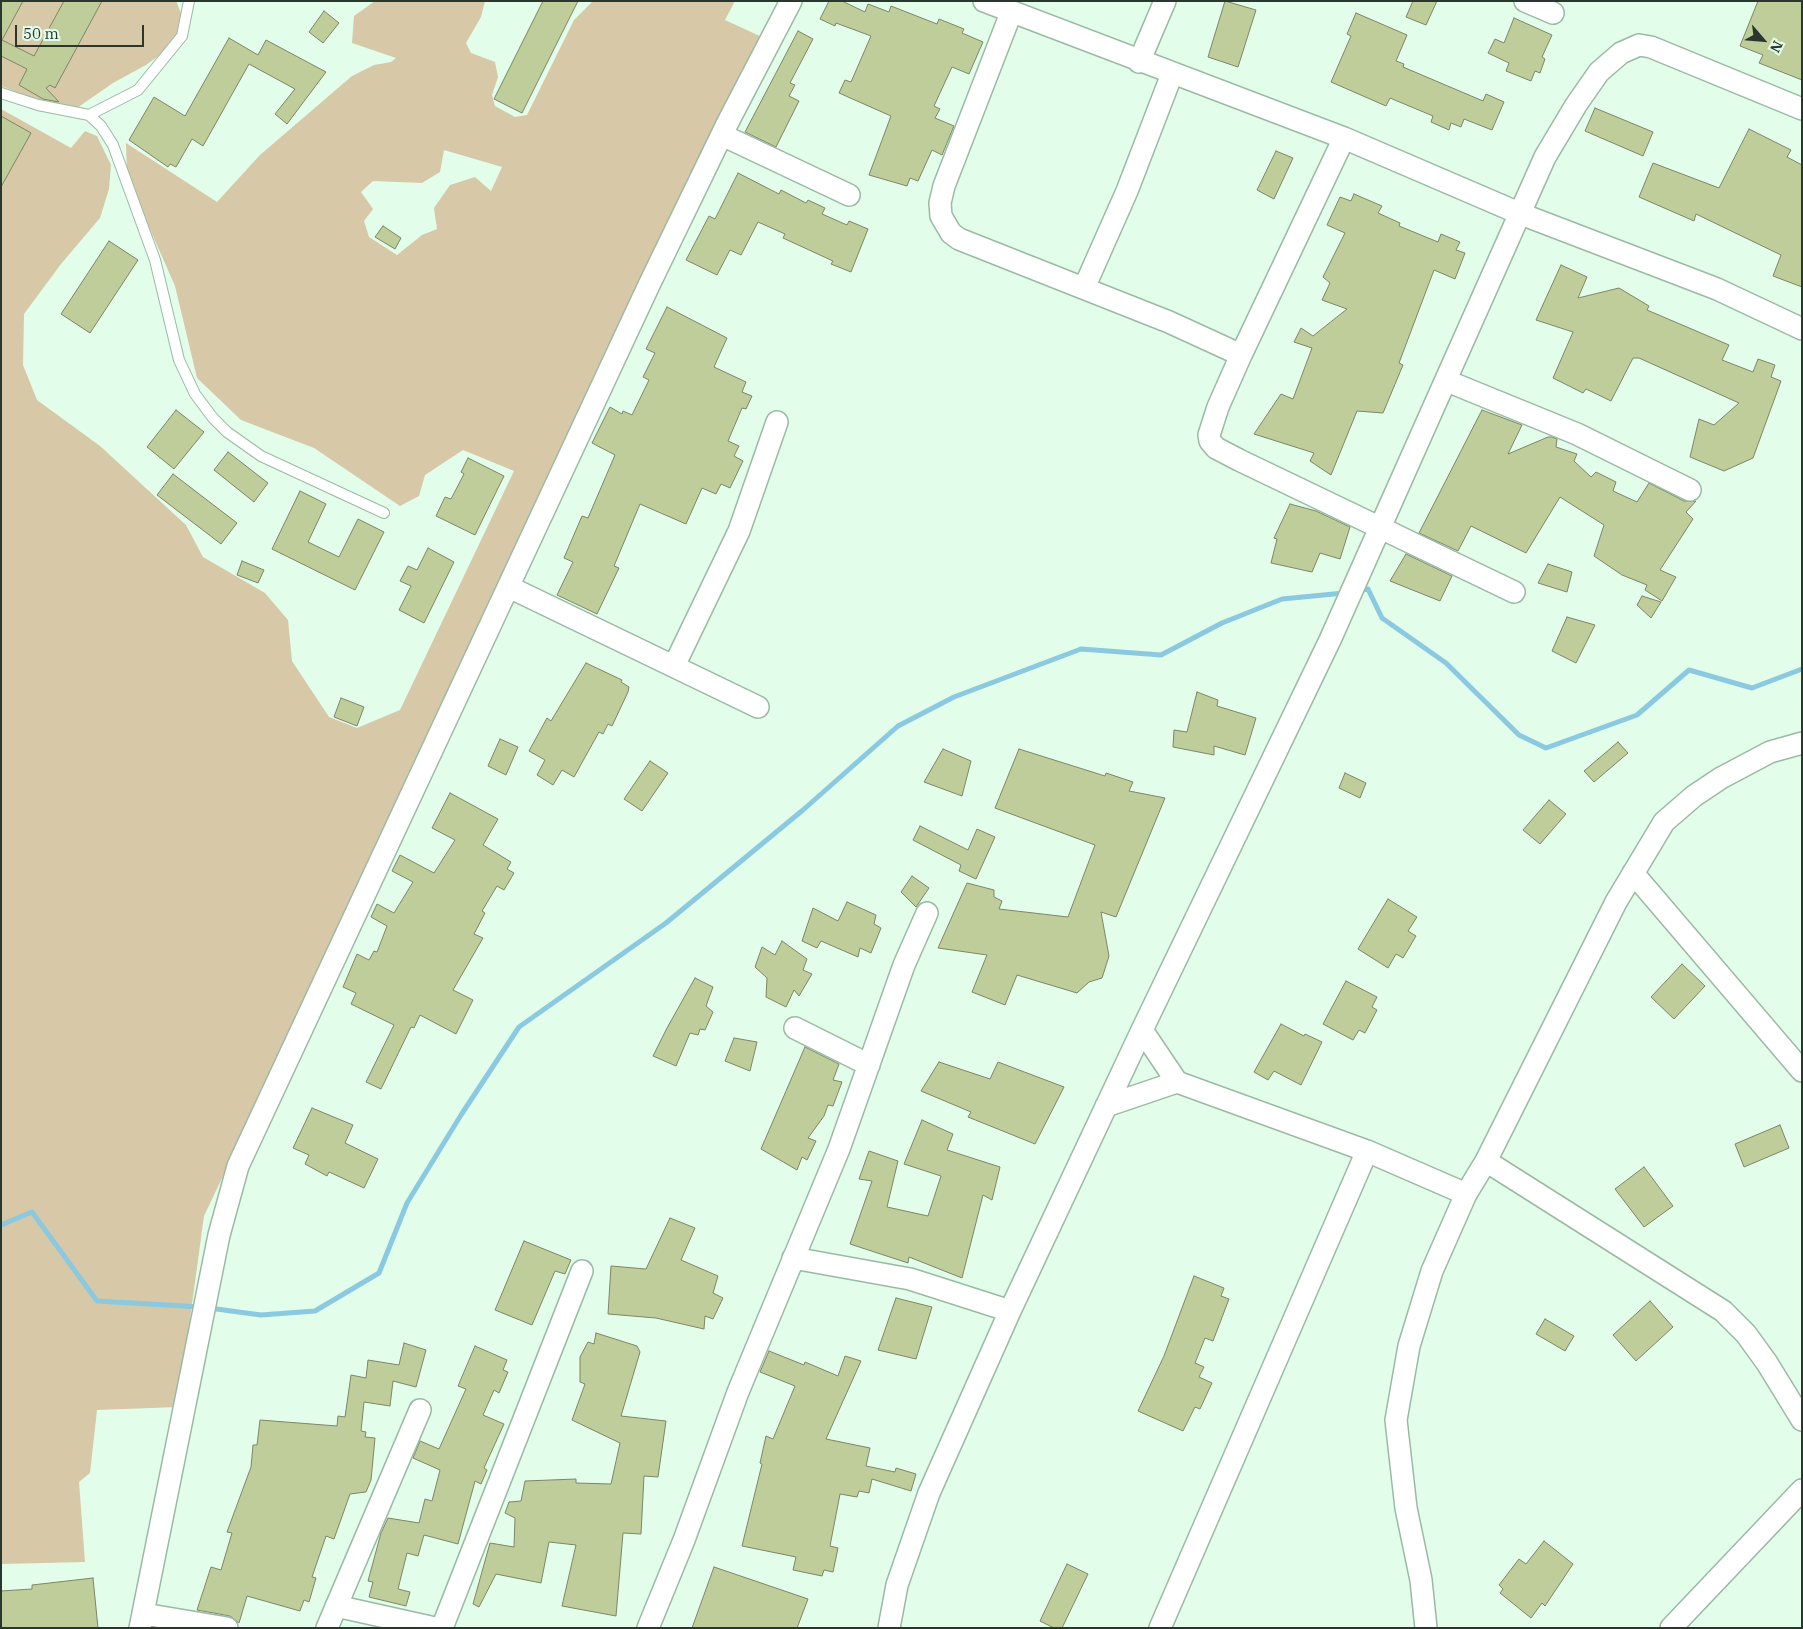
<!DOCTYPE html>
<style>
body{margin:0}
#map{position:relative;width:1803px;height:1629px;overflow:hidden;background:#e2fdea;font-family:"IBM Plex Serif",serif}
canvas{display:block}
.frame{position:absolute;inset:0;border:2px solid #2a372e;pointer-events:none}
.north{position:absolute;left:1738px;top:15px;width:50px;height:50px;-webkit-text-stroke:4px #e2fdea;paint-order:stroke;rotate:117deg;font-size:14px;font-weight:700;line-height:20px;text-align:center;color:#2a372e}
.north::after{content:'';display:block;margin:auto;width:18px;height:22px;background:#2a372e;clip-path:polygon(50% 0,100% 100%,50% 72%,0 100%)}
.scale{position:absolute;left:15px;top:25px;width:129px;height:22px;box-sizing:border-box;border:2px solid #2a372e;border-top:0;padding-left:6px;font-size:15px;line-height:18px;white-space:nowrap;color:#2a372e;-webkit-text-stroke:4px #e2fdea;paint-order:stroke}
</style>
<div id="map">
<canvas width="1803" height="1629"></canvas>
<div class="frame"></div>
<div class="north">N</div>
<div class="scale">50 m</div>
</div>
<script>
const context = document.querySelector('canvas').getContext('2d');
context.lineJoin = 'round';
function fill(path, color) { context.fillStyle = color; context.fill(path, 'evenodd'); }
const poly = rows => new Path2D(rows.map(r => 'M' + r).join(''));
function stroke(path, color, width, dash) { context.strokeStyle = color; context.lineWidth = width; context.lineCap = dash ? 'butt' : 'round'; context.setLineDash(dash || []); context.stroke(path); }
fill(poly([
 [1,1,176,1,183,18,179,31,168,49,146,65,113,83,77,108,54,106,1,86],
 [375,1,485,1,481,17,466,43,471,53,495,62,498,77,492,95,495,106,515,117,527,115,574,20,593,1,735,1,725,20,764,38,204,1216,178,1407,97,1410,90,1473,79,1482,85,1562,1,1564,1,109,71,148,85,131,97,136,111,165,109,189,100,218,61,264,24,314,23,365,37,400,100,446,186,525,203,557,265,593,288,620,292,661,329,717,357,728,400,710,514,471,463,450,425,475,419,496,400,506,314,448,241,420,197,378,175,286,127,177,126,143,217,202,260,155,352,76,374,65,391,62,396,58,352,43,354,16],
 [444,150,502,167,491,191,475,177,450,185,434,208,437,229,422,235,397,255,369,237,364,221,373,209,361,192,373,181,422,183,440,172]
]), '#d7c8a7');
stroke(poly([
 [1357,591,1368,589,1382,618,1446,663,1519,735,1546,748,1637,715,1689,670,1752,688,1802,669],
 [1,1225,32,1212,97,1301,201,1307],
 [209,1308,261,1315,315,1311,379,1273,407,1203,461,1115,519,1027,666,923,803,810,898,726,954,697,1081,649,1161,655,1222,623,1282,599,1344,593]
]), '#8ac9df', 5);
const building = poly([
 [1,1,23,1,2,40,34,56,64,1,102,1,55,88,50,85,46,88,59,102,43,99,19,85,27,69,1,56,1,1],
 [543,1,578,1,522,113,494,99,543,1],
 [829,1,842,1,865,12,868,4,889,12,891,6,937,24,939,19,964,29,962,33,983,42,969,74,952,67,934,106,940,109,935,118,954,126,942,155,932,150,918,181,910,178,907,186,869,175,891,116,839,93,845,80,851,82,871,36,836,23,835,26,820,19,829,1],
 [1225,1,1256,10,1238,67,1208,57,1225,1],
 [1413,1,1437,1,1426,25,1406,17,1413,1],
 [1758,1,1802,1,1802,80,1759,63,1763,55,1740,46,1758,1],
 [324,11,339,23,323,43,309,32,324,11],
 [1356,13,1407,35,1396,61,1404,64,1403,67,1483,101,1486,94,1504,102,1492,130,1464,119,1461,127,1451,123,1449,130,1431,122,1433,116,1390,98,1386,106,1331,82,1351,36,1347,34,1356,13],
 [1514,18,1552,35,1542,57,1545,59,1540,73,1535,71,1531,81,1506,71,1509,63,1488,53,1495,39,1504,43,1514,18],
 [798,31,813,39,790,83,795,85,789,96,799,101,776,147,745,132,798,31],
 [229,38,258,55,266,40,326,72,287,124,275,114,295,89,249,64,203,146,192,139,176,167,170,164,168,167,129,140,154,97,185,116,229,38],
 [1595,108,1653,132,1643,156,1585,131,1595,108],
 [1,116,31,133,1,187,1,116],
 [1749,129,1791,150,1787,157,1802,165,1802,287,1773,276,1781,255,1696,214,1694,221,1639,197,1653,163,1719,188,1749,129],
 [1276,151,1293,158,1274,199,1257,190,1276,151],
 [738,173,779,194,781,190,806,203,808,200,825,208,822,214,847,225,849,221,868,229,851,272,831,264,833,261,783,238,785,234,758,222,741,255,730,250,717,275,686,260,709,216,715,219,738,173],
 [1354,194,1382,206,1378,213,1400,223,1399,226,1438,242,1441,234,1460,242,1456,250,1465,253,1455,279,1434,270,1399,363,1403,365,1383,413,1357,411,1331,475,1310,461,1314,453,1254,434,1281,394,1293,399,1312,348,1294,342,1301,328,1313,336,1347,309,1322,300,1330,283,1323,277,1345,233,1327,225,1340,197,1351,201,1354,194],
 [383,226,401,238,395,249,375,237,383,226],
 [109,241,138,260,90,333,61,314,109,241],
 [1561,265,1587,277,1578,298,1619,288,1649,306,1647,310,1729,345,1722,360,1753,372,1758,359,1775,365,1771,377,1781,381,1753,458,1724,471,1690,457,1699,419,1714,425,1739,403,1639,358,1633,358,1611,401,1586,389,1583,393,1553,378,1573,332,1536,320,1561,265],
 [667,307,727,338,714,367,746,382,742,392,752,396,746,409,742,408,728,441,739,446,734,456,743,461,730,488,721,484,716,494,702,488,686,524,640,504,614,566,619,568,597,614,557,595,573,562,564,558,582,516,588,518,615,455,592,443,610,407,622,414,623,411,632,415,649,380,643,377,655,353,646,349,667,307],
 [176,410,204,432,174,469,147,447,176,410],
 [1482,410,1522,425,1508,454,1548,437,1552,437,1557,439,1556,447,1577,454,1574,461,1591,477,1596,472,1616,482,1613,491,1637,502,1649,483,1684,501,1696,501,1686,512,1693,519,1660,570,1676,577,1662,601,1645,590,1647,585,1622,575,1594,556,1604,525,1560,497,1526,553,1471,526,1458,551,1419,533,1482,410],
 [228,452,268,483,254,502,214,470,228,452],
 [468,458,504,476,475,535,436,516,445,497,451,499,464,474,461,472,468,458],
 [173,474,237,523,221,544,157,495,173,474],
 [300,491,326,504,308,542,339,557,358,519,384,532,355,590,272,549,300,491],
 [1290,504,1316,511,1350,527,1340,559,1320,553,1312,572,1271,563,1277,539,1274,538,1290,504],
 [428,548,454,562,424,623,399,610,411,586,400,581,408,566,417,570,428,548],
 [1406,554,1452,576,1440,601,1390,581,1406,554],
 [242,561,264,570,258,583,237,575,242,561],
 [1548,564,1572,572,1567,592,1538,583,1548,564],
 [1642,596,1661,602,1651,618,1637,605,1642,596],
 [1567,617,1595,625,1576,663,1552,651,1567,617],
 [586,663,622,680,621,682,629,687,628,692,612,726,608,724,603,734,599,732,574,777,562,770,553,785,537,775,545,760,529,751,547,718,551,721,586,663],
 [1197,692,1218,700,1217,706,1256,718,1245,755,1214,746,1214,755,1173,747,1174,730,1187,732,1197,692],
 [341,698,364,707,357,726,334,717,341,698],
 [500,739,518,747,506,775,488,766,500,739],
 [1618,742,1628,753,1594,782,1584,771,1618,742],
 [943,749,971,761,962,796,924,782,943,749],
 [1019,749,1105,776,1106,773,1133,782,1129,791,1165,798,1116,917,1101,912,1109,956,1102,978,1089,982,1077,993,1017,975,1005,1005,972,992,987,955,938,948,967,883,994,890,994,897,1002,901,999,909,1068,917,1095,845,995,808,1019,749],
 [650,761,668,773,642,811,624,799,650,761],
 [1345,773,1366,783,1360,798,1339,788,1345,773],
 [450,793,498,819,483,845,511,862,507,869,514,873,504,890,497,886,482,911,485,913,474,934,483,938,453,990,473,1000,456,1034,420,1015,414,1028,411,1027,381,1089,366,1082,394,1025,351,1004,356,993,343,987,357,954,369,960,374,951,377,952,387,926,371,917,377,904,394,913,413,882,392,871,400,855,434,873,455,840,432,828,450,793],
 [1549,800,1566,814,1540,844,1523,830,1549,800],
 [920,826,968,850,977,829,995,837,976,879,959,871,961,865,913,840,920,826],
 [912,876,929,888,916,907,901,892,912,876],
 [1388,899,1417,917,1408,931,1416,936,1403,958,1396,954,1388,968,1358,949,1388,899],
 [847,902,876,915,874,924,881,928,871,953,860,948,858,957,821,941,817,948,802,941,813,908,838,921,847,902],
 [782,941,807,959,803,970,812,974,799,996,794,990,786,1007,766,997,767,978,755,967,762,947,775,955,782,941],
 [1682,964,1705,986,1674,1019,1651,997,1682,964],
 [695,978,713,987,706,1006,713,1012,705,1030,700,1029,698,1035,690,1033,676,1066,653,1056,667,1028,695,978],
 [1346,981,1377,997,1372,1007,1377,1010,1365,1033,1359,1030,1353,1040,1323,1024,1346,981],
 [1281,1024,1304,1036,1305,1034,1322,1042,1301,1085,1274,1071,1268,1080,1254,1072,1281,1024],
 [734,1038,757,1042,750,1071,725,1061,734,1038],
 [805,1047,839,1064,833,1080,842,1082,833,1106,828,1105,824,1116,808,1138,816,1141,807,1160,802,1157,797,1170,761,1149,805,1047],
 [939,1062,990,1079,998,1062,1064,1087,1035,1144,968,1117,971,1112,921,1091,939,1062],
 [312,1108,353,1125,345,1143,378,1159,364,1188,329,1172,327,1176,305,1164,309,1155,293,1148,312,1108],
 [922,1120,953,1134,947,1150,1000,1167,992,1200,983,1195,962,1278,909,1257,908,1263,850,1244,872,1181,859,1179,869,1151,898,1161,887,1207,928,1216,941,1176,904,1164,922,1120],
 [1780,1125,1789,1148,1744,1167,1735,1144,1780,1125],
 [1644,1167,1673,1206,1644,1227,1615,1189,1644,1167],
 [670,1218,695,1228,681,1260,718,1276,713,1293,723,1298,713,1319,705,1316,704,1329,656,1318,608,1314,611,1266,646,1269,670,1218],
 [524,1241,571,1260,565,1274,555,1271,532,1325,495,1310,524,1241],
 [1194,1276,1224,1288,1221,1296,1229,1299,1213,1341,1205,1338,1195,1363,1204,1367,1199,1377,1212,1383,1200,1409,1195,1407,1183,1431,1138,1411,1164,1356,1194,1276],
 [896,1298,932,1307,916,1359,878,1350,896,1298],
 [1650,1301,1673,1327,1636,1361,1613,1335,1650,1301],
 [1545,1319,1574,1336,1565,1351,1536,1334,1545,1319],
 [596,1333,637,1346,640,1352,621,1416,666,1421,658,1477,644,1476,641,1534,623,1533,616,1616,562,1606,576,1545,549,1542,541,1583,496,1574,479,1607,473,1604,490,1543,514,1547,515,1518,505,1513,509,1502,521,1501,525,1481,576,1479,576,1483,611,1484,620,1443,572,1420,585,1384,580,1382,580,1357,588,1342,594,1344,596,1333],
 [404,1343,426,1350,416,1387,393,1381,390,1406,364,1402,361,1431,366,1432,365,1437,375,1438,371,1480,366,1492,350,1494,334,1539,326,1536,312,1577,316,1578,309,1602,304,1600,300,1611,247,1596,239,1623,230,1616,197,1610,211,1567,221,1570,232,1533,227,1532,251,1467,253,1445,257,1445,260,1420,337,1426,338,1416,345,1417,351,1375,366,1378,368,1360,399,1365,404,1343],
 [475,1346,507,1360,503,1370,508,1372,499,1393,494,1390,483,1415,504,1424,484,1468,487,1470,481,1484,475,1481,458,1544,424,1535,418,1556,407,1553,398,1589,410,1592,406,1606,369,1597,373,1582,368,1581,381,1533,388,1518,419,1523,425,1499,432,1501,440,1470,413,1458,420,1441,439,1449,466,1389,458,1386,475,1346],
 [769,1351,804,1365,805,1362,838,1376,845,1356,861,1361,826,1439,870,1448,866,1466,895,1472,896,1468,916,1474,911,1491,872,1479,869,1493,859,1491,857,1497,840,1494,830,1546,838,1548,833,1572,824,1570,822,1576,793,1570,796,1557,742,1546,762,1464,760,1463,766,1436,773,1439,795,1386,760,1372,769,1351],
 [1544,1541,1573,1564,1545,1606,1542,1603,1531,1618,1500,1593,1503,1589,1499,1585,1519,1559,1526,1564,1544,1541],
 [1067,1564,1088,1574,1062,1628,1054,1628,1040,1621,1067,1564],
 [714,1567,808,1599,797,1628,692,1628,714,1567],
 [93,1578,98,1628,1,1628,1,1591,32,1589,32,1585,93,1578]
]);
fill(building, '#becd99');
stroke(building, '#7d8666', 1);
const service = poly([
 [1,93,38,105,89,115,101,126,113,145,155,260,179,360,195,394,213,418,227,432,261,456,384,513],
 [89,115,138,90,182,36,189,1]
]);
const minor = poly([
 [984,1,1344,138,1521,214,1717,289,1802,329],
 [1525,1,1553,13],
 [1011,13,944,186,940,203,941,216,951,233,959,239,1169,322,1241,355],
 [1139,62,1165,1],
 [722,135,849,195],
 [1344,138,1241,355,1218,407,1209,435,1210,441,1216,448,1239,460,1514,592],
 [1084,288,1127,191,1172,74],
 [1447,381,1577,434,1690,490],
 [509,587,758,707],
 [674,666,739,531,777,422],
 [1633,873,1802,1071],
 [795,1028,869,1065],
 [1142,1030,1177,1082,1367,1151,1466,1194],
 [1106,1106,1177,1082],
 [1486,1161,1723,1311,1746,1334,1767,1363,1802,1420],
 [793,1258,910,1279,1010,1311],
 [336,1606,435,1628],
 [144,1614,227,1628],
 [140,1628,219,1235,238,1166,649,285,727,124,791,1],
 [327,1628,420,1410],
 [442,1628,582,1271],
 [648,1628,684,1540,738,1392,839,1149,904,965,927,913],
 [889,1628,897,1585,929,1493,1010,1311,1142,1030,1330,640,1545,157,1576,105,1599,72,1621,53,1639,45,1651,47,1802,109],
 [1160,1628,1367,1151],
 [1426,1628,1421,1580,1406,1508,1396,1420,1409,1346,1432,1271,1466,1194,1486,1161,1616,902,1664,822,1694,796,1721,778,1770,752,1802,743],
 [1671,1628,1802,1490]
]);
stroke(service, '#9abaa4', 12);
stroke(minor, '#9abaa4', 24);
stroke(service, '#fff', 10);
stroke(minor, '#fff', 21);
</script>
